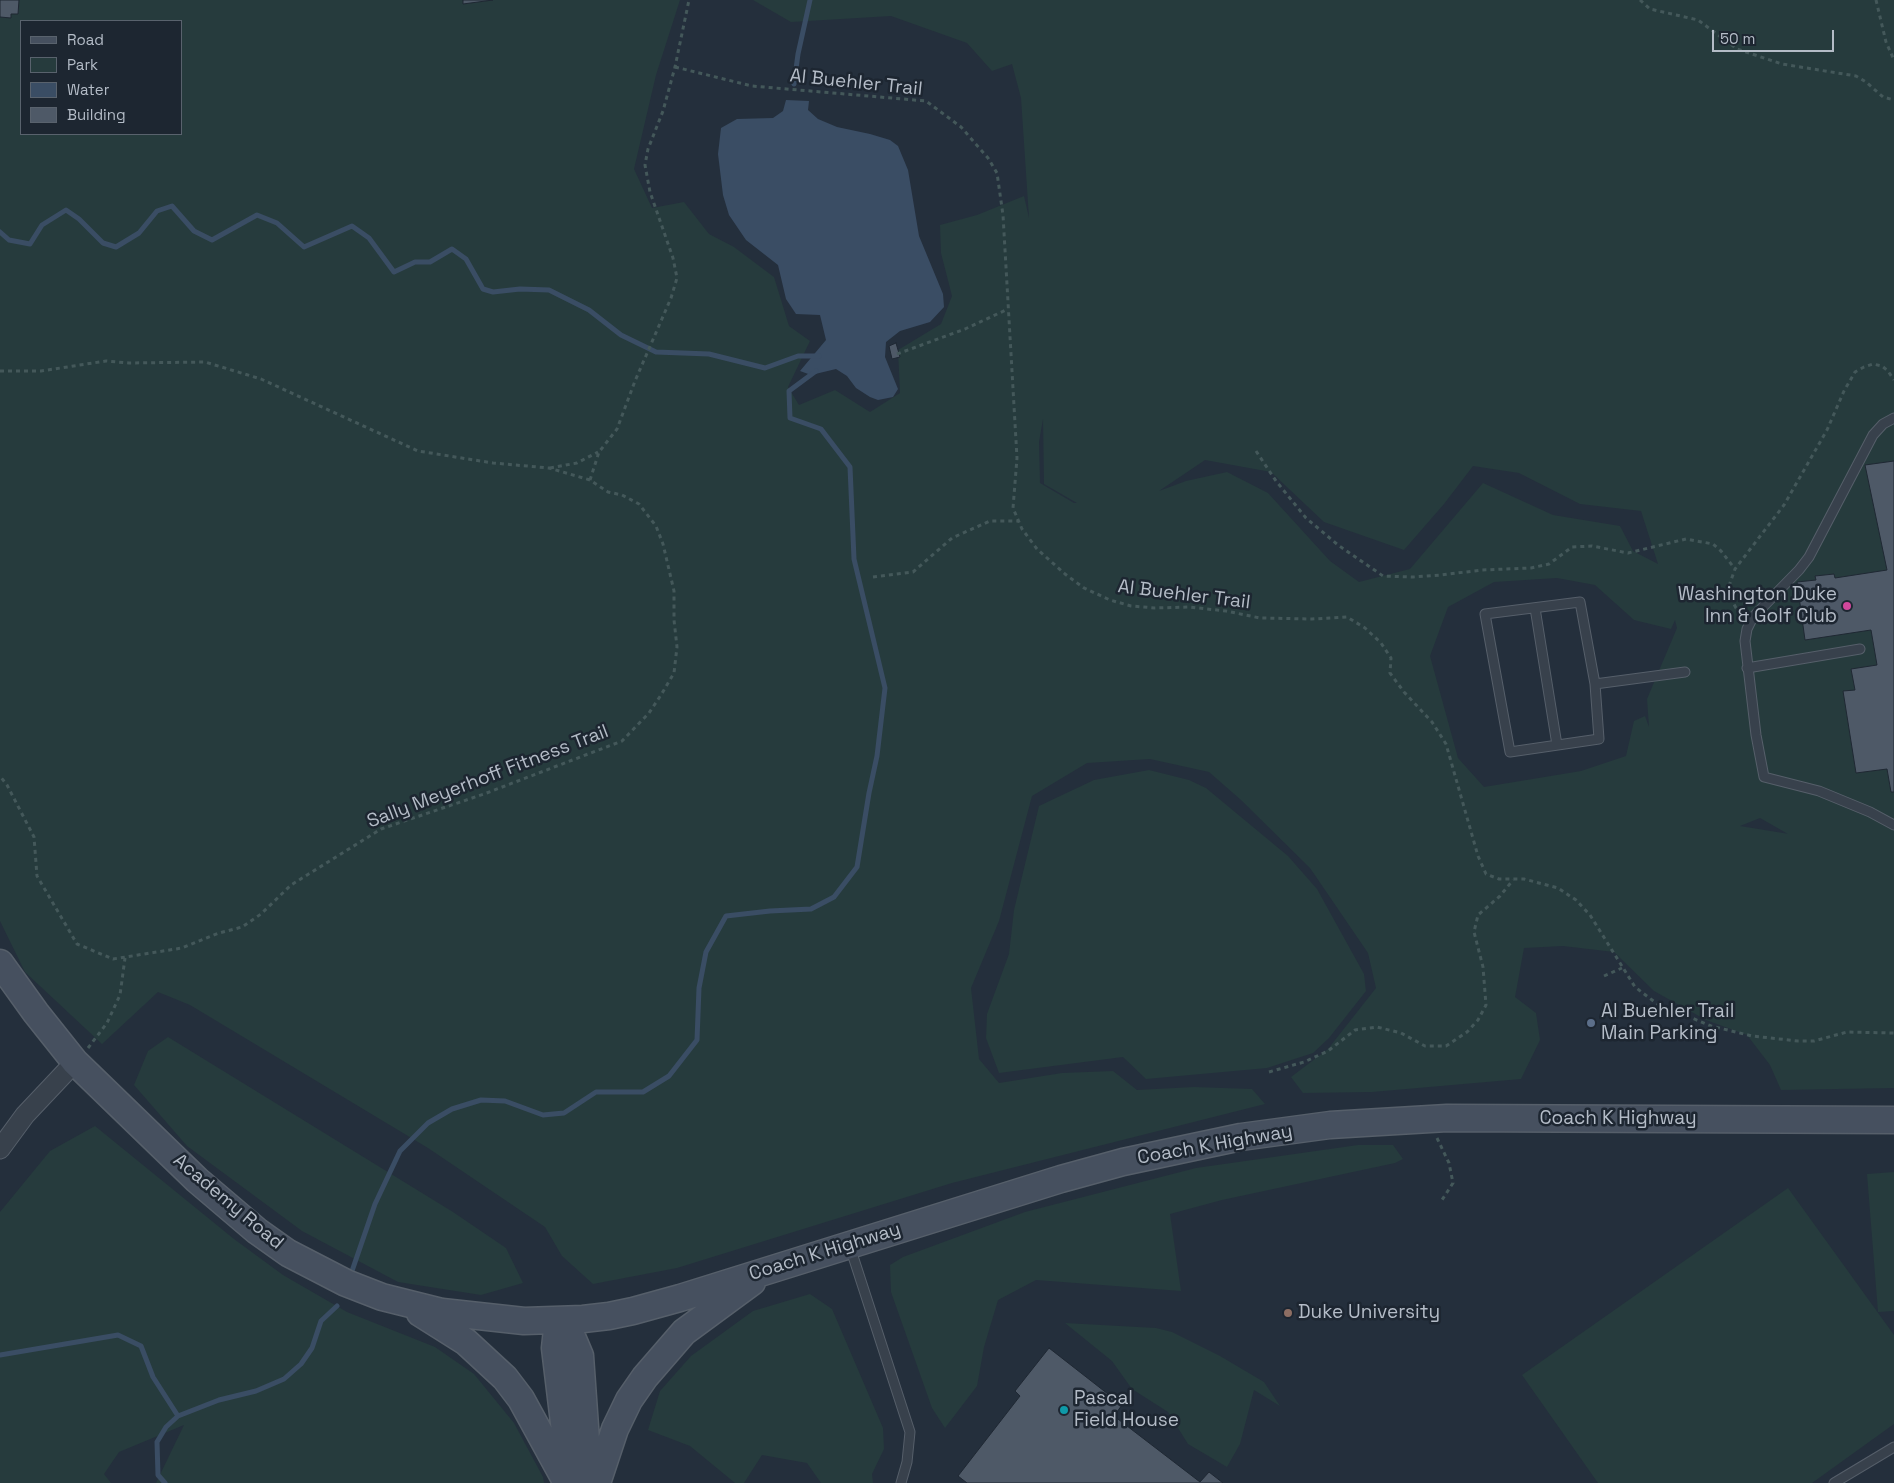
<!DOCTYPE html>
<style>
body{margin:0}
#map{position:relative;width:1894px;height:1483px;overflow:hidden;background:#242f3c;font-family:"Space Grotesk",sans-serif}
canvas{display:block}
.legend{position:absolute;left:20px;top:20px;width:162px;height:115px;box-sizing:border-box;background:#1d2631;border:1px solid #59626d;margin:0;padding:6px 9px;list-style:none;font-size:15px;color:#b4bcc7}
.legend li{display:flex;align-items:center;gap:10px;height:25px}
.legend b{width:25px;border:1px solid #59626d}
.scale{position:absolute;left:1712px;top:30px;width:122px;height:22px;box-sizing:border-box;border:2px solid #b4bcc7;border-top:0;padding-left:6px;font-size:15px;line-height:18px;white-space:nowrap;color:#b4bcc7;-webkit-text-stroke:4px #1d2631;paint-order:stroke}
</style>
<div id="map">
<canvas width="1894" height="1483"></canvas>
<ul class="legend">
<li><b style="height:6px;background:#46505f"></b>Road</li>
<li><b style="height:14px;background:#263b3d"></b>Park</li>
<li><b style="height:14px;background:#3a4d64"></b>Water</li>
<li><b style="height:14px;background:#4e5967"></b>Building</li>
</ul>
<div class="scale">50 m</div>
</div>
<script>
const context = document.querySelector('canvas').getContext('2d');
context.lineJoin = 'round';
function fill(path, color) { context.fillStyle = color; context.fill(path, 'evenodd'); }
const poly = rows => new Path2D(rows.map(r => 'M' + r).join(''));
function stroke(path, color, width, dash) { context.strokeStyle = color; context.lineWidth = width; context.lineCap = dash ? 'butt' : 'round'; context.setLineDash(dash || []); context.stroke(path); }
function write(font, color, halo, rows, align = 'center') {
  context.font = font + ' "Space Grotesk",sans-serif'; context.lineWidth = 5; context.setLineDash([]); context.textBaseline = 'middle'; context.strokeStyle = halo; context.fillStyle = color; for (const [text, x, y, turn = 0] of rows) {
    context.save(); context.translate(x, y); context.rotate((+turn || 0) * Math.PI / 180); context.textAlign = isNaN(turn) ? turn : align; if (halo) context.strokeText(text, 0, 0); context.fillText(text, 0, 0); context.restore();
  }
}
fill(poly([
 [0,0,680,0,656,75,634,169,652,208,684,202,709,234,734,247,774,277,789,326,810,341,788,387,799,405,835,390,870,412,900,393,898,350,941,324,952,296,941,253,940,225,977,215,1024,196,1029,218,1021,98,1012,64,992,71,967,43,891,16,791,22,753,0,1894,0,1894,1088,1781,1090,1770,1065,1747,1035,1706,1020,1654,991,1614,952,1563,946,1524,948,1515,997,1536,1013,1540,1040,1521,1079,1372,1092,1303,1093,1291,1077,1328,1049,1376,988,1368,953,1310,868,1241,800,1209,772,1150,759,1087,763,1032,796,999,921,971,988,979,1059,999,1083,1062,1073,1113,1071,1137,1090,1194,1087,1252,1089,1265,1104,952,1183,677,1268,593,1284,562,1256,545,1227,428,1148,190,1005,158,992,102,1044,25,972,0,921],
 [21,21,181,21,181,134,21,134],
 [1043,419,1044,484,1077,503,1074,503,1040,483,1039,442],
 [1205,460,1271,472,1324,522,1404,550,1444,504,1473,466,1519,473,1580,504,1641,511,1658,564,1633,551,1620,526,1553,515,1483,483,1410,569,1359,582,1330,561,1268,493,1227,472,1186,481,1159,491],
 [1557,578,1595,585,1634,620,1671,629,1675,620,1677,628,1647,699,1649,727,1645,716,1634,721,1626,756,1581,771,1484,787,1458,758,1430,656,1448,607,1494,582],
 [1760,818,1788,834,1789,834,1740,826],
 [1149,770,1189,780,1206,788,1288,856,1317,889,1364,974,1366,991,1329,1038,1313,1053,1267,1068,1146,1079,1123,1057,999,1073,986,1038,987,1014,1009,954,1014,910,1039,806,1094,780],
 [168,1037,453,1212,506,1248,523,1283,481,1295,398,1282,302,1231,187,1146,134,1085,148,1051],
 [95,1126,234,1239,283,1275,347,1312,435,1347,474,1374,514,1423,543,1477,544,1483,156,1483,184,1425,119,1452,104,1474,111,1483,0,1483,0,1212,50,1151],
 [1358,1145,1393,1145,1403,1159,1395,1163,1222,1200,1170,1214,1181,1291,1036,1280,998,1300,984,1347,977,1386,945,1428,932,1408,891,1292,890,1265,903,1257,1025,1212,1196,1168],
 [1894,1172,1894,1311,1878,1312,1867,1174],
 [1788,1188,1894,1335,1894,1424,1812,1483,1598,1483,1522,1375],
 [810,1294,832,1309,883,1428,884,1449,872,1474,873,1483,821,1483,807,1463,762,1455,744,1483,735,1483,690,1446,648,1430,660,1391,691,1356,753,1311],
 [1065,1323,1156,1328,1172,1332,1220,1356,1264,1382,1280,1406,1254,1390,1240,1444,1227,1467,1188,1444,1168,1412,1132,1389,1112,1361]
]), '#263b3d');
fill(poly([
 [786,100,809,101,808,110,818,119,837,127,870,134,890,140,898,146,908,170,919,236,943,294,944,307,930,322,900,331,886,342,885,357,898,389,893,397,878,400,870,397,856,388,847,376,836,369,811,375,800,371,826,340,820,315,796,314,786,299,778,265,746,240,729,215,723,195,718,154,721,128,737,119,773,118,783,111]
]), '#3a4d64');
stroke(poly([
 [794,84,798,54,810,0],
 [0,232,9,240,30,244,42,225,66,210,79,219,103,243,116,247,139,233,157,211,172,206,194,231,212,240,257,215,277,223,304,247,352,226,369,238,394,272,415,262,430,262,452,249,466,259,483,289,493,292,520,289,549,290,589,310,621,335,656,352,709,354,765,368,798,356,819,356],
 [352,1271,375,1204,400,1151,428,1123,452,1109,481,1100,505,1101,543,1115,564,1113,596,1092,643,1092,669,1076,697,1040,699,988,706,952,726,916,770,911,811,909,834,897,857,867,869,793,877,756,885,688,854,559,850,467,821,429,790,418,789,391,816,371],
 [0,1355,118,1335,141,1346,153,1377,178,1416],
 [165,1483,158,1475,157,1442,166,1427,178,1416,219,1400,256,1391,284,1379,301,1364,312,1348,321,1321,337,1306]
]), '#3a4d64', 5);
const building = poly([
 [0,0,19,0,18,14,11,14,11,18,0,17,0,0],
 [463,0,493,0,463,4,463,0],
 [896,343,900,357,892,359,889,346,896,343],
 [1894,461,1894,792,1891,792,1887,769,1856,773,1843,691,1855,690,1851,669,1877,665,1871,630,1805,640,1797,582,1816,580,1815,576,1834,574,1835,578,1887,570,1865,465,1894,461],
 [1049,1348,1122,1405,1114,1416,1200,1482,1209,1472,1223,1483,967,1483,958,1476,1020,1396,1015,1391,1049,1348]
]);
fill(building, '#4e5967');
stroke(building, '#1f2833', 1);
const service = poly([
 [1894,418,1883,424,1873,435,1809,557,1799,570,1753,617,1747,629,1745,641,1756,735,1764,777,1819,791,1870,812,1894,825],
 [1535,608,1557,745],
 [1747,668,1860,649],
 [1595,684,1599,739,1510,752,1485,614,1580,602,1595,684,1685,672],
 [850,1247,910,1432,907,1462,901,1483],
 [1834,1483,1894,1447]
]);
const minor = poly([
 [0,1149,25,1115,75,1062]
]);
const secondary = poly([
 [0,963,36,1013,75,1062,197,1180,257,1231,288,1253,346,1283,382,1297,442,1312,524,1321,583,1319,609,1316,633,1311,680,1298,1061,1179,1123,1162,1241,1137,1330,1125,1447,1118,1894,1120],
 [420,1313,466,1342,505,1378,521,1399,567,1483],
 [558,1320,572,1337,580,1356,589,1483],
 [558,1320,555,1348,569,1464,573,1478],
 [597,1483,615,1429,629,1400,645,1377,684,1332,752,1282]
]);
stroke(service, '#565f6a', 11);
stroke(minor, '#565f6a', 21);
stroke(secondary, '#565f6a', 29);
stroke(poly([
 [1640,0,1650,9,1698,20,1737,49,1782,64,1856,76,1866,82,1883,97,1894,100],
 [1876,0,1886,42,1894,60],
 [675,67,752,86,926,101,961,127,988,158,997,173,1003,215,1017,458,1013,508,1022,529,1037,549,1065,574,1084,588,1110,600,1131,606,1155,608,1189,607,1226,611,1260,618,1312,619,1347,617,1365,628,1381,643,1391,658,1390,673,1404,692,1432,722,1446,744,1478,856,1486,874,1499,879,1524,879,1558,888,1576,900,1590,915,1635,987,1656,1003,1711,1026,1752,1036,1798,1041,1814,1041,1847,1032,1894,1033],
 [897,354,965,329,1008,309],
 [0,371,41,371,106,361,129,363,205,362,261,379,418,451,493,463,549,468,590,480,608,492,622,495,639,504,656,526,663,544,674,591,674,620,677,647,674,673,661,695,649,713,622,741,484,794,381,829,291,885,261,914,242,927,219,933,182,948,113,959,77,944,37,876,34,837,7,785,0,776],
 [1256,451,1276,481,1306,518,1338,545,1383,576,1413,577,1441,575,1482,570,1531,568,1549,564,1572,547,1592,546,1628,553,1686,539,1713,544,1721,551,1735,569],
 [550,468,577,463,598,452],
 [590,480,599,452,617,429,635,381,671,298,677,278,673,258,650,192,645,165,648,149,663,111,675,67,689,0],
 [873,577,913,572,952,538,990,521,1018,521],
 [1743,612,1736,608,1729,595,1729,586,1735,569,1784,505,1827,430,1844,391,1855,372,1864,367,1873,364,1882,366,1888,371,1894,380],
 [1604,976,1622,968],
 [88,1048,107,1023,120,995,125,958],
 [1269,1072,1304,1062,1328,1051,1355,1030,1377,1027,1401,1033,1425,1046,1446,1046,1467,1032,1478,1020,1486,1005,1483,967,1474,932,1478,915,1500,896,1513,880],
 [1437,1138,1449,1163,1453,1183,1440,1203]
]), '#44585a', 3, [4, 4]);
stroke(service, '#38414c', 9);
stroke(minor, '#38414c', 19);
stroke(secondary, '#46505f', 26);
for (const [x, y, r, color] of [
 [1847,606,5,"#d1479c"],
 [1591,1023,5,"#5c6f8a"],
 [1288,1313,5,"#8d6e63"],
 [1064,1410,5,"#0f9aa8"]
]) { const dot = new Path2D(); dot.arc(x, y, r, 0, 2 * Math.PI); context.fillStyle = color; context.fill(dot); stroke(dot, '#1d2631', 2); }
write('19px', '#b4bcc7', '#1d2631', [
 ["Al Buehler Trail",856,83,6],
 ["Al Buehler Trail",1184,595,7],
 ["Sally Meyerhoff Fitness Trail",488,777,-21],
 ["Coach K Highway",1618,1119],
 ["Coach K Highway",1215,1145,-10],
 ["Academy Road",228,1202,40],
 ["Coach K Highway",825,1252,-17]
]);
write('19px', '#b4bcc7', '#1d2631', [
 ["Washington Duke",1837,595,"right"],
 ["Inn & Golf Club",1837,617,"right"],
 ["Al Buehler Trail",1601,1012],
 ["Main Parking",1601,1034],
 ["Duke University",1298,1313],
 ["Pascal",1074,1399],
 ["Field House",1074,1421]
], 'left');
</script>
